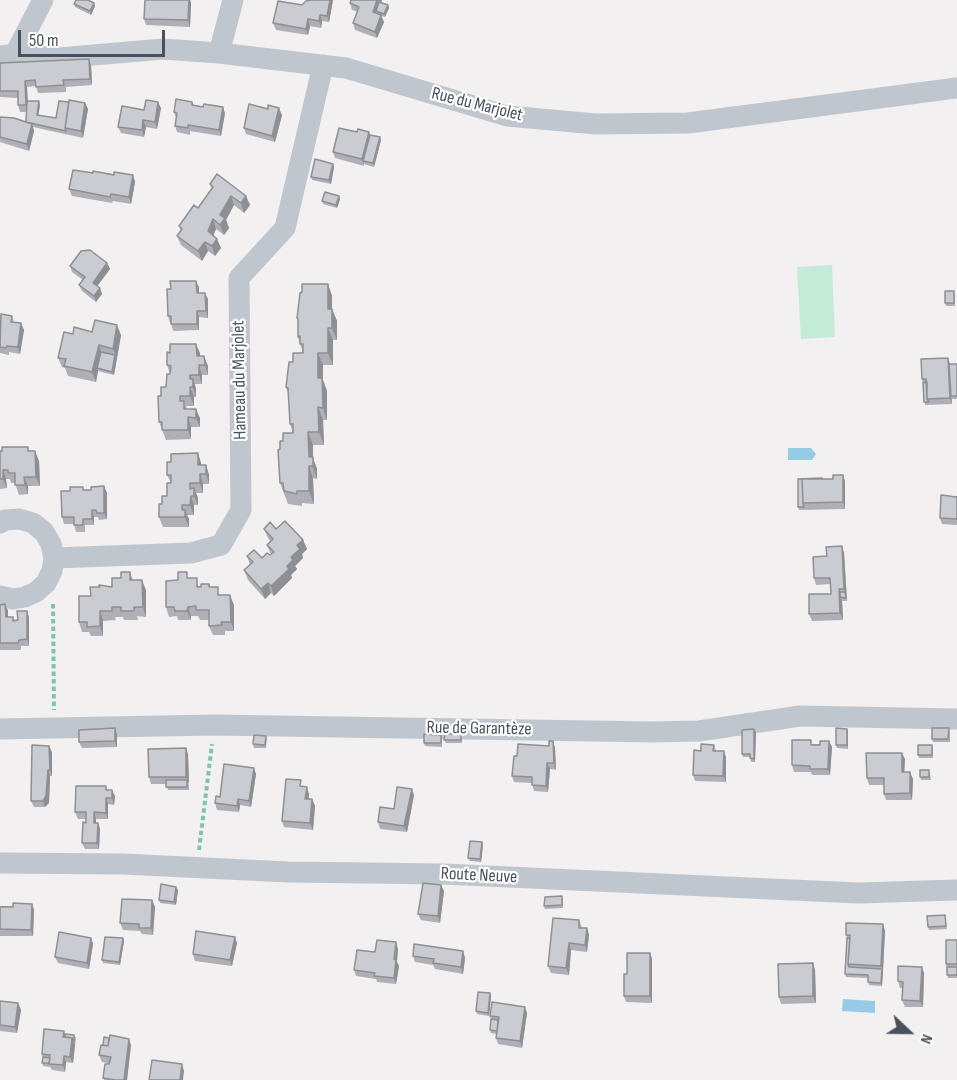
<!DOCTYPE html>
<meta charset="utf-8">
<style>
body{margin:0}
#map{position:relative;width:957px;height:1080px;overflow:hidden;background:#f2f0f0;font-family:"Sofia Sans Condensed",sans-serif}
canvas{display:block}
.north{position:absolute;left:879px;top:1002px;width:60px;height:60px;-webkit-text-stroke:4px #fff;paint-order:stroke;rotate:112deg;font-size:16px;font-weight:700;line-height:24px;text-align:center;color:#4a515c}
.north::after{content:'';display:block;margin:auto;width:21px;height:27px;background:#4a515c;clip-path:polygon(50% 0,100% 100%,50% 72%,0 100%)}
.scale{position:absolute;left:18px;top:30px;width:147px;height:27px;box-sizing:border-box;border:3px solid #4a515c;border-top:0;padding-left:8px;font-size:18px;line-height:21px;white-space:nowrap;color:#4a515c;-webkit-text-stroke:4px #fff;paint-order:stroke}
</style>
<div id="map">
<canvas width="957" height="1080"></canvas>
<div class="north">N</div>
<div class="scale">50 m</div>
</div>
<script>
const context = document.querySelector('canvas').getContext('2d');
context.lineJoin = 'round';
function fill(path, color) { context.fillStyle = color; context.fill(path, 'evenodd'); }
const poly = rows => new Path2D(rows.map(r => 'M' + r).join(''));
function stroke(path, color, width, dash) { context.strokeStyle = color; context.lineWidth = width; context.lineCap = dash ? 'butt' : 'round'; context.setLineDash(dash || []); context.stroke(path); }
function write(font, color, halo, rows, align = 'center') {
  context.font = font + ' "Sofia Sans Condensed",sans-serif'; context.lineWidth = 4.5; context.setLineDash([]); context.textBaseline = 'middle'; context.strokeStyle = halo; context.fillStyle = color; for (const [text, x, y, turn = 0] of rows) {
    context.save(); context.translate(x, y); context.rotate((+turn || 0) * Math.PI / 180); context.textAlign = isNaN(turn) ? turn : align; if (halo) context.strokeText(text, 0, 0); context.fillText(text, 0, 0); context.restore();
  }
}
fill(poly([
 [832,265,835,337,801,339,797,267]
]), '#c3ebd7');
fill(poly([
 [788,448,811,448,816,454,812,460,788,460],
 [843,999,875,1001,875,1013,842,1011]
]), '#95cbe4');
stroke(poly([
 [53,604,54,710],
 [199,850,212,744]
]), '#7ec6aa', 4, [4.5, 3]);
stroke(poly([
 [219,53,233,0],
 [15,54,43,0],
 [0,56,15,54,59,58,163,49,219,53,346,68,507,116,596,124,688,123,957,88],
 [0,523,5,520,19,519,33,523,44,532,51,544,54,558,52,571,46,583,36,592,25,597,13,599,0,596],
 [54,558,191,553,221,545,241,510,239,278,285,228,323,65],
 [0,729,214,725,653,732,699,731,800,716,957,719],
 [0,863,123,864,288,872,443,874,858,893,957,890]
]), '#c0c6cd', 21);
fill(poly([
 [145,0,190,0,191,3,190,27,146,25,144,19],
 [311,0,333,0,329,22,322,21,321,28,310,26,308,35,276,30,273,23],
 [94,3,95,6,91,15,75,7,74,4],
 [350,3,381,3,388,5,389,8,385,17,381,16,384,22,377,38,355,30,353,23,358,12,352,10],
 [0,63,91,65,92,85,66,87,66,92,38,93,36,86,27,87,28,101,40,105,38,115,56,118,69,102,85,103,88,109,83,138,33,127,34,131,29,151,0,142,0,117,26,122,27,112,20,112,18,105,18,98,0,97],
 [192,102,194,105,225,113,221,136,190,131,190,135,177,132,175,126,176,118,174,112],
 [161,108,157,129,146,127,144,137,121,133,118,127,144,110],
 [282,115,275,142,246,134,244,128],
 [357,132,381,140,374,167,364,164,364,166,335,158,333,152],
 [334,167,331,184,312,180,311,177],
 [93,173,133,175,135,182,131,204,113,201,112,203,72,196,69,189],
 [210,184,246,196,250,205,244,213,234,205,226,220,229,228,224,235,216,229,213,236,221,248,215,256,208,251,202,261,181,245,177,236,181,231,179,226,198,208,212,189],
 [339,196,340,199,337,208,323,204,322,201],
 [107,263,110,269,97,286,102,294,96,302,82,291,79,285,83,280,72,272,70,266],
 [328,284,332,296,332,309,337,321,337,340,333,340,333,365,323,365,323,380,327,391,327,420,323,420,324,445,313,445,313,458,317,469,317,479,313,478,314,504,302,503,302,506,288,504,280,483,280,449,283,441,293,433,290,424,288,393,286,387,303,353,298,337,298,322,297,318],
 [199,287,199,293,208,299,208,318,199,317,199,330,173,331,171,323,170,323,168,316],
 [955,294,955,306,946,306,945,303],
 [12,316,14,322,24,330,20,354,9,352,9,355,0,353,0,317],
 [92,332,121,335,114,375,98,371,96,382,68,376,65,368,62,367,58,358,73,334],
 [200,353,200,356,208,366,208,375,202,375,202,384,195,384,196,389,196,397,194,397,194,406,186,406,187,409,200,418,200,427,191,427,191,439,166,440,159,422,161,396,166,387,170,374,167,365],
 [950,364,957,364,957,399,952,399,952,404,925,405,922,379],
 [0,451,30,451,39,461,40,486,28,486,28,494,19,495,15,483,11,483,10,479,6,479,7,488,0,489],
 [198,453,201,465,206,465,209,475,209,484,203,484,203,493,196,493,198,498,198,505,194,505,194,515,187,515,189,519,189,527,163,527,159,517,162,504,167,496,171,483,167,475],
 [845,481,845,509,799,510,798,507],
 [83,487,84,490,107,493,107,519,99,520,98,517,94,517,94,525,85,525,85,532,76,532,74,524,64,524,62,517,70,491],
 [957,497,957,525,942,524,940,518],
 [264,529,276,529,303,540,307,549,302,554,303,558,295,566,297,569,291,575,292,578,274,596,271,593,265,599,248,580,244,570,250,565,247,556,262,558,271,555,267,545,271,542,268,538],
 [842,546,844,553,847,601,842,601,843,620,812,621,809,614,831,594,830,584,816,585,814,578,827,556],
 [130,572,133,580,146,590,146,617,137,616,138,620,124,620,123,617,115,617,116,620,103,621,103,636,91,636,89,632,82,632,79,622,91,596,112,587,121,578],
 [189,578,200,587,209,584,210,587,234,605,234,631,225,631,225,635,213,635,209,626,209,620,200,620,198,616,191,616,191,620,178,620,177,616,169,617,166,607,178,580],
 [5,604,8,611,8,617,13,617,15,620,29,617,29,646,21,646,21,650,0,650,0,605],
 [115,728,117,735,117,747,82,748,79,742],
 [847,729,848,732,848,749,837,748,836,745],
 [950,731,950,742,933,742,932,739],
 [756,732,755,762,751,762,750,757,743,757,742,754],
 [441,735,442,738,442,747,425,746,424,743],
 [266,736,267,739,266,748,254,748,253,744],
 [462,737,462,743,446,743,444,740],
 [553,741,555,748,556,770,550,769,548,792,534,791,532,783,514,782,512,776,517,756,549,746],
 [829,741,832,747,830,775,812,775,811,772,794,772,792,765,812,744,820,744],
 [714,745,716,751,724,751,726,758,726,782,695,781,693,775,701,751],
 [932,745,933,748,933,758,919,758,918,755],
 [52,752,52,776,50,776,49,803,45,807,34,807,31,801],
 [188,754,189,790,168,790,166,784,151,784,149,777],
 [905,759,904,772,913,779,912,800,886,800,884,794,884,785,869,785,867,778],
 [930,773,931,780,921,780,920,777],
 [256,774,251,807,240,805,239,812,217,810,215,803],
 [106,786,107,790,115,796,114,805,108,804,108,819,96,819,96,823,98,823,100,829,99,849,85,849,82,843,86,819,78,819,75,812],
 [303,787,309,794,308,799,312,799,315,806,313,830,284,827,282,821],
 [414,795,407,832,380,829,378,822],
 [482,842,483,846,481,862,470,861,468,858],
 [441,885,444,891,440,923,421,920,418,914],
 [178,890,176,905,160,903,159,900],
 [562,896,563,900,563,908,545,909,544,906],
 [152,900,155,907,153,935,142,934,140,931,123,930,120,923],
 [32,904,34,910,33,936,0,936,0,906,13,906],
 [945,915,947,929,929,930,928,927],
 [579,920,582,928,587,928,589,935,587,952,571,950,569,975,551,973,548,966],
 [883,924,885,931,882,986,869,985,868,982,868,978,846,977,845,974,847,938,846,935],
 [91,938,93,944,89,969,58,963,55,957],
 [123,938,124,941,120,965,103,963,102,960],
 [957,940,957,978,948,978,946,964],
 [237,943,232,966,195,961,193,954],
 [398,949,397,962,399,966,396,984,377,982,376,979,356,976,354,970,375,952],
 [463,951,465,958,463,974,435,969,433,965,415,962,413,956],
 [650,953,652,959,652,1003,626,1002,624,996],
 [813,963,815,970,816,1003,781,1004,779,997],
 [924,973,923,1007,905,1007,902,1000,903,988,900,988,898,981],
 [490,993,491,997,489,1016,477,1014,476,1011],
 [0,1000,0,1001,18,1003,21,1010,17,1033,0,1031],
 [527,1013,522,1048,498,1044,496,1038,496,1034,491,1033,490,1030,491,1019,490,1016],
 [64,1031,65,1034,74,1035,76,1038,73,1063,66,1062,65,1072,52,1070,50,1067,43,1066,42,1054],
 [131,1045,127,1080,104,1080,103,1078,107,1063,102,1062,99,1055]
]), '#afafb5');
fill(poly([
 [189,0,190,0,191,3,190,27,188,20],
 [330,0,333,0,329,22,327,16],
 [377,0,382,0,378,12,376,11,377,14,373,12],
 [94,3,95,6,91,15,90,11],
 [388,5,389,8,385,17,384,14],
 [320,15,322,21,321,28,319,21],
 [381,15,384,22,377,38,375,32],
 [308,19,310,26,308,35,306,29],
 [89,59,91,65,92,85,90,79],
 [25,81,27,87,28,112,26,105],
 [39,101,40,105,38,118,37,115],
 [158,102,161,108,157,129,155,122],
 [85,103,88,109,83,138,81,131],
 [223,107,225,113,221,136,219,130],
 [279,108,282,115,275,142,272,136],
 [143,120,146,127,144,137,142,130],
 [32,124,34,131,29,151,27,144],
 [369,132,371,138,363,161,364,166,362,159],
 [380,137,381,140,374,167,373,163],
 [333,164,334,167,331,184,329,180],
 [133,175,135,182,131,204,129,197],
 [231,196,234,205,226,220,229,228,224,235,220,225,220,215],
 [246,196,250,205,244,213,241,203],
 [339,196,340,199,337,208,336,205],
 [213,219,216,229,211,241,208,231],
 [217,239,221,248,215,256,212,246],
 [205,242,208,251,202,261,198,251],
 [107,263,110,269,95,289,93,283],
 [196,281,199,287,199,299,197,293],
 [328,284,332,296,332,321,328,309],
 [100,288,102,294,96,302,94,296],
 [205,293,208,299,208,318,206,311],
 [332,309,337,321,337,340,332,328],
 [197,311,199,317,199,330,197,324],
 [21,323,24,330,20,354,18,347],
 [117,325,121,335,117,358,113,349],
 [328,328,333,340,333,365,328,353],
 [196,344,200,353,200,366,197,356],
 [99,345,102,355,97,368,98,371,96,382,92,372],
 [318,353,323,365,323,380,327,391,327,420,323,408,318,378],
 [115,355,117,358,114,375,112,372],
 [204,356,208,366,208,375,205,365],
 [948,358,950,364,951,396,952,404,950,398],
 [199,365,202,375,202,384,199,375],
 [190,375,193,383,193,379,196,389,196,397,190,379],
 [190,387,194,397,194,406,190,396],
 [318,407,323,420,324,445,319,432],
 [196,409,200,418,200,427,196,418],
 [188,417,191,427,191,439,188,430],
 [308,432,313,445,313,458,317,469,317,479,309,457],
 [35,451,39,461,40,486,36,477],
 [198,453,201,463,202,475,198,465],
 [206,465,209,475,209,484,206,474],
 [309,466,313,478,314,504,309,491],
 [3,470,6,479,7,488,3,479],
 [200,474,203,484,203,493,200,483],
 [843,475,845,481,845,509,843,502],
 [24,477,28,486,28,494,25,485],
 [104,486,107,493,107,519,104,513],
 [194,488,198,498,198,505,194,496],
 [191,496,194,505,194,515,190,505],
 [182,505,185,514,185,510,189,519,189,527,182,510],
 [92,510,94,517,94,525,92,519],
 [303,540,307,549,302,554,303,558,295,566,297,569,291,575,292,578,274,596,271,586,287,566,297,545],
 [842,546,844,553,847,601,844,589],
 [142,580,146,590,146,617,143,607],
 [268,583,271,593,265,599,261,589],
 [839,589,841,595,840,597,842,601,843,620,840,613],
 [230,595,234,605,234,631,231,622],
 [5,604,8,611,8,624,6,617],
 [188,607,191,616,191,620,187,611],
 [27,611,29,617,29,646,27,639],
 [100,611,103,621,103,636,100,626],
 [115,728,117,735,117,747,115,741],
 [754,729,756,732,755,762,754,759],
 [847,729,848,732,848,749,847,745],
 [553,741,555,748,556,770,554,763],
 [829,741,832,747,830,775,828,769],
 [49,746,52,752,52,776,50,770],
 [186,748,188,754,189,783,186,777],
 [724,751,726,758,726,782,723,776],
 [902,753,905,759,904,778,902,772],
 [547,763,550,769,548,792,546,786],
 [254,768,256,774,251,807,249,801],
 [48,770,50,776,49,803,45,807,43,801],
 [910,772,913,779,912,800,910,793],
 [307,787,309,794,308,805,305,799],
 [412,789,414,795,407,832,404,826],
 [112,790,115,796,114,805,112,798],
 [106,798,108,804,108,819,106,813],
 [238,799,240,805,239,812,237,806],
 [312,799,315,806,313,830,310,823],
 [94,812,96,819,96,829,94,823],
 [98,823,100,829,99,849,97,843],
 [482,842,483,846,481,862,480,859],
 [441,885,444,891,440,923,438,916],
 [176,887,178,890,176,905,174,902],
 [152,900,155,907,153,935,151,928],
 [32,904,34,910,33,936,31,930],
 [883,924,885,931,883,972,881,966],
 [587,928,589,935,587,952,585,945],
 [235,937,237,943,232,966,230,960],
 [91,938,93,944,89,969,87,963],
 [123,938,124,941,120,965,119,962],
 [396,942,398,949,397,962,399,966,396,984,394,978],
 [569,943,571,950,569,975,566,968],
 [463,951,465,958,463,974,461,967],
 [650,953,652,959,652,1003,650,996],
 [813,963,815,970,816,1003,813,996],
 [922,967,924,973,923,1007,920,1001],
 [882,969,883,972,882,986,881,983],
 [490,993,491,997,489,1016,488,1013],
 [18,1003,21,1010,17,1033,15,1027],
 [525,1007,527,1013,522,1048,520,1041],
 [72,1038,75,1045,73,1063,70,1057],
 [129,1039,131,1045,127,1080,124,1080],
 [64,1056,66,1062,65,1072,63,1065],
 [182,1064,184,1071,183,1080,180,1080]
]), '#8e8f93');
const building = poly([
 [76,0,88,0,94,3,90,11,74,4,76,0],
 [145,0,189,0,188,20,144,19,145,0],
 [311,0,330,0,327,16,320,15,319,21,308,19,306,29,273,23,278,1,302,5,306,1,311,0],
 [351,0,377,0,373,12,381,15,375,32,353,23,359,7,350,3,351,0],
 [379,2,388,5,384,14,376,11,379,2],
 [89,59,90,79,63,80,64,85,36,87,35,80,25,81,26,105,18,105,18,91,0,91,0,63,89,59],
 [176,99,192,102,192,105,203,107,204,104,223,107,219,130,188,125,188,128,175,126,177,113,174,112,176,99],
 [69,100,85,103,81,131,65,128,69,100],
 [146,100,158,102,155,122,143,120,142,130,118,127,122,106,144,110,146,100],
 [27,101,39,101,37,115,56,118,59,101,69,102,65,128,66,131,26,122,27,101],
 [249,104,268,109,268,105,279,108,272,136,244,128,249,104],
 [0,117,14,118,32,124,27,144,0,137,0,117],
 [339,128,357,132,358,129,369,132,362,159,333,152,339,128],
 [370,135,380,137,373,163,363,161,370,135],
 [315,159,333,164,329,180,311,177,315,159],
 [73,170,93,173,93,171,114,175,114,172,133,175,129,197,111,194,110,197,69,189,73,170],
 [217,174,246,196,241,203,231,196,220,215,225,218,220,225,213,219,208,231,217,239,212,246,205,242,198,251,177,236,182,229,179,226,194,205,198,208,213,187,210,184,217,174],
 [325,192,339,196,336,205,322,201,325,192],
 [90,250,107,263,93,283,100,288,94,296,79,285,85,277,70,266,81,251,90,250],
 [170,281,196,281,197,293,205,293,206,311,197,311,197,324,171,324,171,316,168,316,167,289,171,289,170,281],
 [302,284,328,284,328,309,332,309,332,328,328,328,328,353,318,353,318,378,322,378,323,408,318,407,319,432,308,432,309,457,313,457,313,466,309,466,309,491,297,491,297,494,284,491,283,483,280,483,278,450,280,449,280,441,283,441,283,433,293,433,293,424,290,424,288,388,286,387,289,362,293,362,293,353,303,353,303,344,300,344,300,336,298,337,298,319,297,318,300,293,302,292,302,284],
 [945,291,954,291,954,303,945,303,945,291],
 [1,314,12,316,11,322,21,323,18,347,7,346,6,348,0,347,1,314],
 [95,320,117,325,113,349,99,345,92,372,64,366,66,359,58,358,64,332,73,334,74,327,92,332,95,320],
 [170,344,196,344,197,356,204,356,205,365,199,365,199,375,190,375,190,379,193,379,193,387,190,387,190,396,180,396,180,401,184,401,184,409,196,409,196,418,188,417,188,430,162,430,162,422,159,422,158,396,161,396,161,387,166,387,167,374,170,374,171,366,167,365,167,352,170,353,170,344],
 [101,352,115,355,112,372,97,368,101,352],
 [948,358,950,398,927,399,926,379,922,379,921,359,948,358],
 [949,364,957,364,957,396,951,396,949,364],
 [927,382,927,399,929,402,924,402,923,383,927,382],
 [2,447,28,447,28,451,35,451,36,477,24,477,25,485,15,485,15,473,8,473,8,470,3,470,3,479,0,479,0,451,2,451,2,447],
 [198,453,198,465,206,465,206,474,200,474,200,483,190,483,190,489,194,488,194,496,191,496,190,505,182,505,182,510,185,510,185,517,159,517,159,504,162,504,162,496,167,496,167,483,171,483,171,475,167,475,167,462,171,462,171,454,198,453],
 [833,475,843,475,843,502,803,503,802,479,833,479,833,475],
 [822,478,802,479,803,503,804,507,798,507,798,479,822,478],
 [104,486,104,513,97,513,96,510,92,510,92,519,83,519,83,525,74,525,74,517,62,517,61,491,70,491,70,487,83,487,83,490,91,490,91,487,104,486],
 [941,495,957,497,957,519,940,518,941,495],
 [285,521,303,540,297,545,300,549,291,557,293,560,287,566,289,569,271,586,268,583,261,589,244,570,253,562,247,556,254,550,262,558,267,553,270,555,274,552,267,545,273,539,264,529,270,522,276,529,285,521],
 [842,546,844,589,839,589,840,613,809,614,809,594,831,594,830,578,814,578,813,557,827,556,826,547,842,546],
 [121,572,130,572,130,580,142,580,143,607,134,607,134,611,121,611,121,607,112,607,112,611,100,611,100,626,87,627,87,622,79,622,79,596,91,596,90,587,100,587,99,585,112,587,112,578,121,578,121,572],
 [178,572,187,572,187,578,197,578,197,587,201,587,201,584,209,584,209,587,218,587,218,595,230,595,231,622,221,622,222,625,209,626,209,610,196,610,196,606,188,607,187,611,175,611,174,607,166,607,166,581,178,580,178,572],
 [840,592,845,592,846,598,840,597,840,592],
 [5,604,6,617,13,617,13,621,18,620,17,611,27,611,27,639,19,640,18,643,0,643,0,605,5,604],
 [115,728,115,741,79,742,79,730,115,728],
 [836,728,847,729,847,745,836,745,836,728],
 [932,728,949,728,948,739,932,739,932,728],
 [754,729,754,759,750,758,750,754,742,754,742,730,754,729],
 [424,734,441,735,441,743,424,743,424,734],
 [445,734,461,734,461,740,444,740,445,734],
 [254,735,266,736,265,745,253,744,254,735],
 [792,740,811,740,811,745,820,745,820,741,829,741,828,769,810,769,810,766,792,765,792,740],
 [549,741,553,741,554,763,547,763,546,786,532,785,532,777,512,776,514,756,517,756,518,744,549,746,549,741],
 [701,744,714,745,713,751,724,751,723,776,693,775,694,750,701,751,701,744],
 [32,745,49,746,50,770,48,770,46,796,43,801,31,801,32,745],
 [918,745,932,745,932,755,918,755,918,745],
 [186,748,186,777,149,777,148,749,186,748],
 [866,753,902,753,902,772,910,772,910,793,884,794,884,778,867,778,866,753],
 [224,764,254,768,249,801,238,799,237,806,215,803,216,796,220,797,224,764],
 [920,770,929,770,929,777,920,777,920,770],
 [286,779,301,780,300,786,307,787,305,799,312,799,310,823,282,821,286,779],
 [166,780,187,780,187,787,166,787,166,780],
 [76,786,106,786,106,790,112,790,112,798,106,798,106,813,94,812,94,823,98,823,97,843,82,843,83,822,86,823,86,812,75,812,76,786],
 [397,787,412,789,404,826,378,822,380,807,394,809,397,787],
 [470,841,482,842,480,859,468,858,470,841],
 [423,883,441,885,438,916,418,914,423,883],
 [161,884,176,887,174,902,159,900,161,884],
 [562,896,562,905,544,906,545,897,562,896],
 [122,899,152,900,151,928,139,928,139,924,120,923,122,899],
 [13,903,32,904,31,930,0,929,0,907,13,907,13,903],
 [945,915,946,926,928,927,927,916,945,915],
 [553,918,579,920,579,928,587,928,585,945,569,943,566,968,548,966,553,918],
 [846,923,883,924,881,966,848,964,850,935,846,935,846,923],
 [196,931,235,937,230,960,193,954,196,931],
 [59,932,91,938,87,963,55,957,59,932],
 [105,937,123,938,119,962,102,960,105,937],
 [847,938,850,938,848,964,849,967,882,969,881,983,868,982,868,975,845,974,847,938],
 [377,940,396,942,394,959,396,960,394,978,374,976,375,973,354,970,357,950,375,952,377,940],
 [946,940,957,940,957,964,946,964,946,940],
 [414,944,463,951,461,967,433,963,434,959,413,956,414,944],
 [627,953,650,953,650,996,624,996,624,974,627,974,627,953],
 [813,963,813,996,779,997,778,964,813,963],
 [898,966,922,967,920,1001,902,1000,903,982,898,981,898,966],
 [947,967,957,967,957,975,947,975,947,967],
 [478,992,490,993,488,1013,476,1011,478,992],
 [0,1001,18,1003,15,1027,0,1025,0,1001],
 [492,1002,525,1007,520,1041,496,1038,499,1017,490,1016,492,1002],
 [491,1019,498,1020,497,1031,490,1030,491,1019],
 [44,1029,64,1031,63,1037,72,1038,70,1057,64,1056,63,1065,49,1064,50,1055,42,1054,44,1029],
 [65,1034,74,1035,74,1041,72,1038,65,1037,65,1034],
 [110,1035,129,1039,124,1080,115,1080,103,1078,105,1064,109,1064,111,1057,99,1055,101,1045,108,1046,110,1035],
 [104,1037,109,1038,108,1046,103,1045,104,1037],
 [43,1057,50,1058,49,1063,42,1063,43,1057],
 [152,1060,182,1064,180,1080,149,1080,152,1060]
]);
fill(building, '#cbccd2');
stroke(building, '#8e8f93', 1.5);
write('18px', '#4a515c', '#fff', [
 ["Rue du Marjolet",477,105,14],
 ["Hameau du Marjolet",240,380,-91],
 ["Rue de Garantèze",479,729,1],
 ["Route Neuve",479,876,3]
]);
</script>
